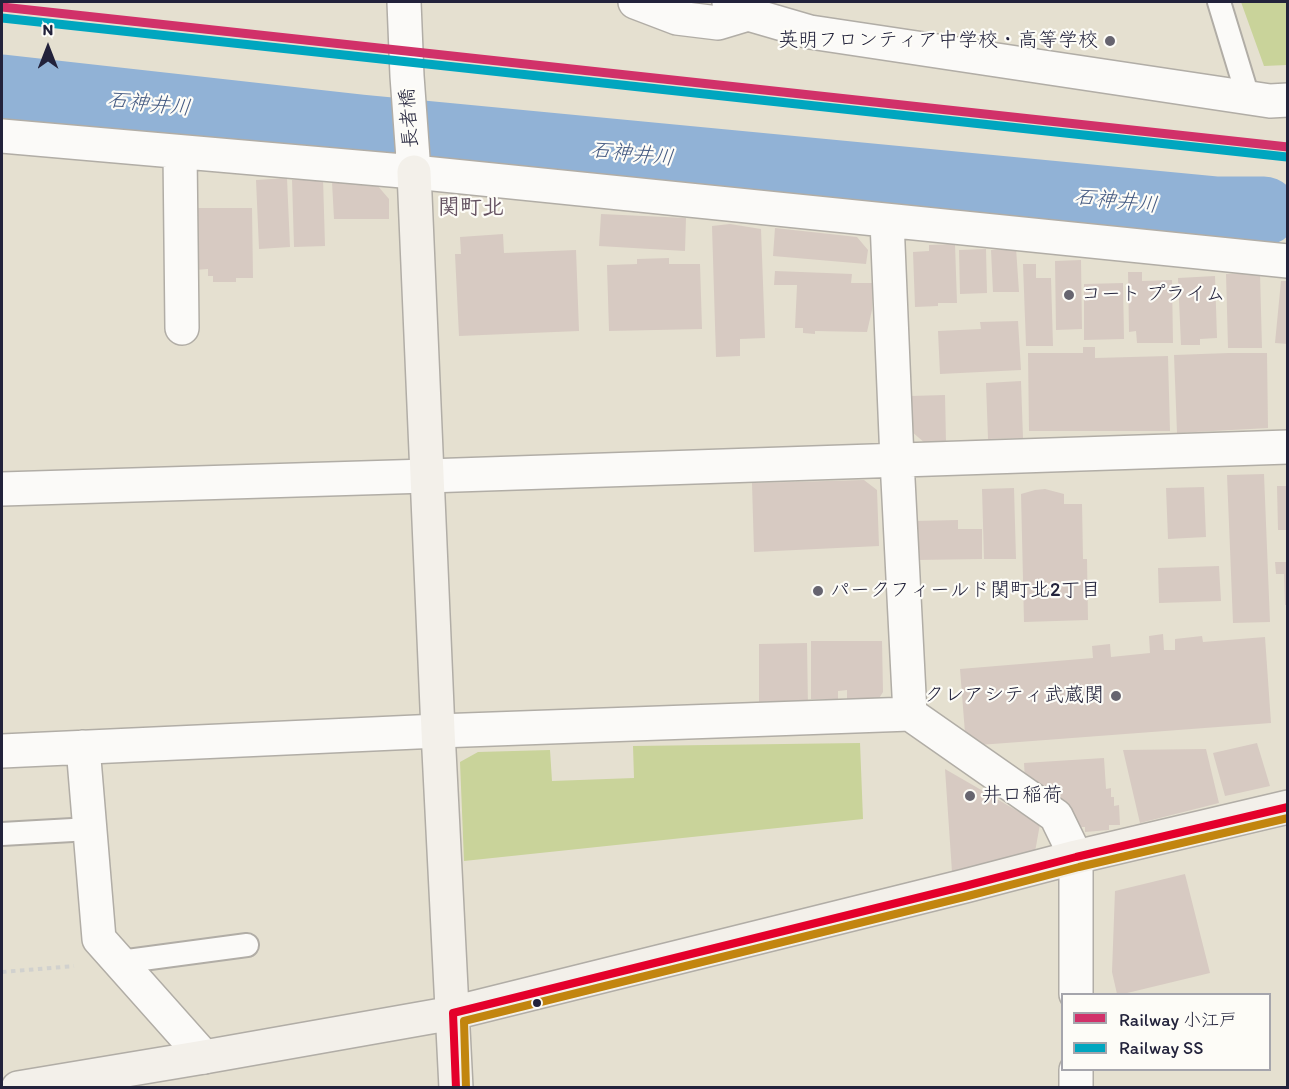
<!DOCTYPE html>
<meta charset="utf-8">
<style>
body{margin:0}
#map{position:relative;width:1289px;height:1089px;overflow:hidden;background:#e5e0d0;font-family:Itim,"Klee One",sans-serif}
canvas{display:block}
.frame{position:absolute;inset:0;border:3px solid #22223b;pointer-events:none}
.legend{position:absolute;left:1061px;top:993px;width:210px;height:78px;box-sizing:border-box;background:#fdfcf7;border:2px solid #a5a5ac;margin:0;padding:8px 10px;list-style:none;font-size:18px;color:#22223b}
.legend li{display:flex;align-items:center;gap:12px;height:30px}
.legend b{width:30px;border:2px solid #a5a5ac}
.north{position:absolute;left:18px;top:18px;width:60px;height:60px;-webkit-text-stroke:4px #fdfcf7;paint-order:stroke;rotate:0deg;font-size:16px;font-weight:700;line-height:24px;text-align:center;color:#22223b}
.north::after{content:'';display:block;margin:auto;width:21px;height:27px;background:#22223b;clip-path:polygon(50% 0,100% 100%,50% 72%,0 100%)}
</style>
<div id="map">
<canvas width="1289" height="1089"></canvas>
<div class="frame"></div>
<ul class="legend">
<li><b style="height:8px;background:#d13169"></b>Railway 小江戸</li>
<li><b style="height:8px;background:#00a6bf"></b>Railway SS</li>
</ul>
<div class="north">N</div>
</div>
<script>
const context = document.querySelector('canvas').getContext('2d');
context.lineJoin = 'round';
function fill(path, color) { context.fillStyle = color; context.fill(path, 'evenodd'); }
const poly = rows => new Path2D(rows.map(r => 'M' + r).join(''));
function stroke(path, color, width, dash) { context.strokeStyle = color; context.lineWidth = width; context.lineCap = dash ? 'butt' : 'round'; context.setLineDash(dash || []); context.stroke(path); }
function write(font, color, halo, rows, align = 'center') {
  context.font = font + ' Itim,"Klee One",sans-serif'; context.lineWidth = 4.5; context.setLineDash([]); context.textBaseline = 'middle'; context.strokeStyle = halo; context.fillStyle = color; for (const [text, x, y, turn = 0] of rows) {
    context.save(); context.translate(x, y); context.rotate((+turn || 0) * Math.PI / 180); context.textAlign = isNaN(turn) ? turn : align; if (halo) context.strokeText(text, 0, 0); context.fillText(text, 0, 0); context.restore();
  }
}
fill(poly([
 [1241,2,1287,2,1287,65,1264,66],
 [860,743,863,819,464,861,460,762,478,752,550,750,552,781,634,778,633,746]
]), '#c9d39a');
stroke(poly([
 [2,89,360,129,1217,211,1264,211]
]), '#91b2d6', 69);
fill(poly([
 [287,178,290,247,259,249,256,180],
 [323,178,325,246,294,247,292,180],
 [332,182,377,185,389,199,389,219,334,219],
 [192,208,252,208,253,278,236,278,236,282,213,282,213,276,208,276,208,269,195,270],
 [601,214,686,218,685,251,599,246],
 [730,224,761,229,765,338,740,339,740,356,716,357,712,226],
 [775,228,857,237,868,250,866,264,773,256],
 [503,234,504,253,576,250,579,331,459,336,455,254,461,254,460,237],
 [955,244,957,303,938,303,938,306,915,307,913,252,929,251,929,245],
 [1016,248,1019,292,993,292,991,250],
 [986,249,987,293,960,294,959,250],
 [669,258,669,264,700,264,702,329,609,331,607,265,637,264,637,259],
 [1081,260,1082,329,1056,330,1055,261],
 [1023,264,1036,264,1036,278,1051,278,1053,346,1026,346],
 [775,271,852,274,851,283,873,283,872,310,867,332,815,331,815,334,803,333,803,328,795,328,797,285,774,285],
 [1128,272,1142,272,1142,281,1172,280,1173,343,1137,343,1136,331,1129,332],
 [1260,273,1262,348,1228,348,1226,274],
 [1215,276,1217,338,1200,339,1200,345,1181,345,1178,278],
 [1281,281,1288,281,1288,344,1275,343],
 [1123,283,1124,339,1084,340,1084,284],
 [1018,321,1021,370,940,374,938,331,981,329,980,322],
 [1083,347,1095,347,1095,358,1168,356,1170,431,1029,431,1028,353,1083,353],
 [1229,353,1267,353,1268,428,1177,433,1174,355],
 [1021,381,1023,438,988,439,986,383],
 [945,395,946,443,926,444,911,431,910,396],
 [1264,474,1270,622,1233,623,1227,475],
 [864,480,877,490,879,546,754,552,752,483],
 [1277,486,1288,486,1288,530,1278,530],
 [1204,487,1206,537,1168,539,1166,488],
 [1014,488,1016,559,984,559,982,489],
 [1045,489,1064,494,1064,504,1082,504,1083,559,1087,559,1088,620,1024,622,1021,494,1035,490],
 [958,520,958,529,982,529,982,559,915,560,914,521],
 [1275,562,1288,562,1288,605,1285,605,1284,574,1276,574],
 [1219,566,1221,601,1159,603,1158,568],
 [1163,634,1164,650,1175,650,1175,639,1202,636,1203,642,1265,637,1271,723,966,746,960,669,1093,658,1092,646,1110,644,1111,657,1150,653,1149,636],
 [811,641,882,641,883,692,873,708,847,706,847,690,838,691,838,699,811,699],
 [807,643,808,708,759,709,759,644],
 [1257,743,1270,786,1225,796,1213,753],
 [1206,749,1219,803,1140,823,1123,750],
 [1104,758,1106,789,1111,788,1111,797,1114,797,1114,806,1119,805,1120,825,1109,825,1109,830,1085,832,1085,827,1076,827,1064,811,1063,799,1050,799,1045,795,1044,786,1030,787,1025,781,1024,763],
 [945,769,1040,824,1035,852,952,872],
 [1185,874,1210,973,1123,994,1117,994,1112,972,1115,891]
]), '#d7cac2');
const lane = poly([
 [1219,2,1248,97],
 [2,834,90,829],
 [120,962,247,945]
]);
const street = poly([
 [404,2,407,76,414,172],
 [635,2,677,18,718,23,748,14],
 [729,2,748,14,810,32,1270,101,1288,100],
 [2,136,414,172,1288,261],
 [180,152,182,328],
 [887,221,897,460,910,714],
 [2,489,427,476,1288,447],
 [83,747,99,939,204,1057],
 [2,751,438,731,910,714,1056,816,1076,857,1076,994],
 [1076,1088,1076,1070]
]);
const secondary = poly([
 [414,172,438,731,456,1088],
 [18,1088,204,1057,453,1013,965,886,1076,857,1288,807]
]);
stroke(lane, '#b1ada6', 26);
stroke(street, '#b1ada6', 36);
stroke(secondary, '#b1ada6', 36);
stroke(poly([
 [2,972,74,966]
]), '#d1d1ce', 4, [4.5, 4.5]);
stroke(lane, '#fbfaf8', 22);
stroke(street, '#fbfaf8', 33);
stroke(secondary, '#f3f0ea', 33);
stroke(poly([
 [456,1088,453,1013,965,886,1076,857,1288,807]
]), '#e4002b', 8);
stroke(poly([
 [466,1088,464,1021,968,896,1079,867,1288,818]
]), '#c2850f', 8);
stroke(poly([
 [2,7,1288,147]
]), '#d13169', 9);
stroke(poly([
 [2,18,1287,157]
]), '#00a6bf', 9);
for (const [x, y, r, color] of [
 [1110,41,6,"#66646f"],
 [1069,295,6,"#66646f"],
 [818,591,6,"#66646f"],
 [1116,696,6,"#66646f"],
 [970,796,6,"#66646f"],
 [537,1003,5,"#22223b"]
]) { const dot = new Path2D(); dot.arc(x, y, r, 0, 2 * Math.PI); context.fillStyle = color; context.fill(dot); stroke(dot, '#fdfcf7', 2); }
write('20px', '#22223b', '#fdfcf7', [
 ["英明フロンティア中学校・高等学校",1098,41,"right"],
 ["コート プライム",1081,295],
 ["パークフィールド関町北2丁目",830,591],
 ["クレアシティ武蔵関",1104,696,"right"],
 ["井口稲荷",982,796]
], 'left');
write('20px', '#22223b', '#fdfcf7', [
 ["長者橋",410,118,-94]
]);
write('italic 21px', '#445a82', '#fdfcf7', [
 ["石神井川",149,105,6],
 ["石神井川",632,155,6],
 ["石神井川",1116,202,6]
]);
write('bold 22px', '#665362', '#fdfcf7', [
 ["関町北",471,208]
]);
</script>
